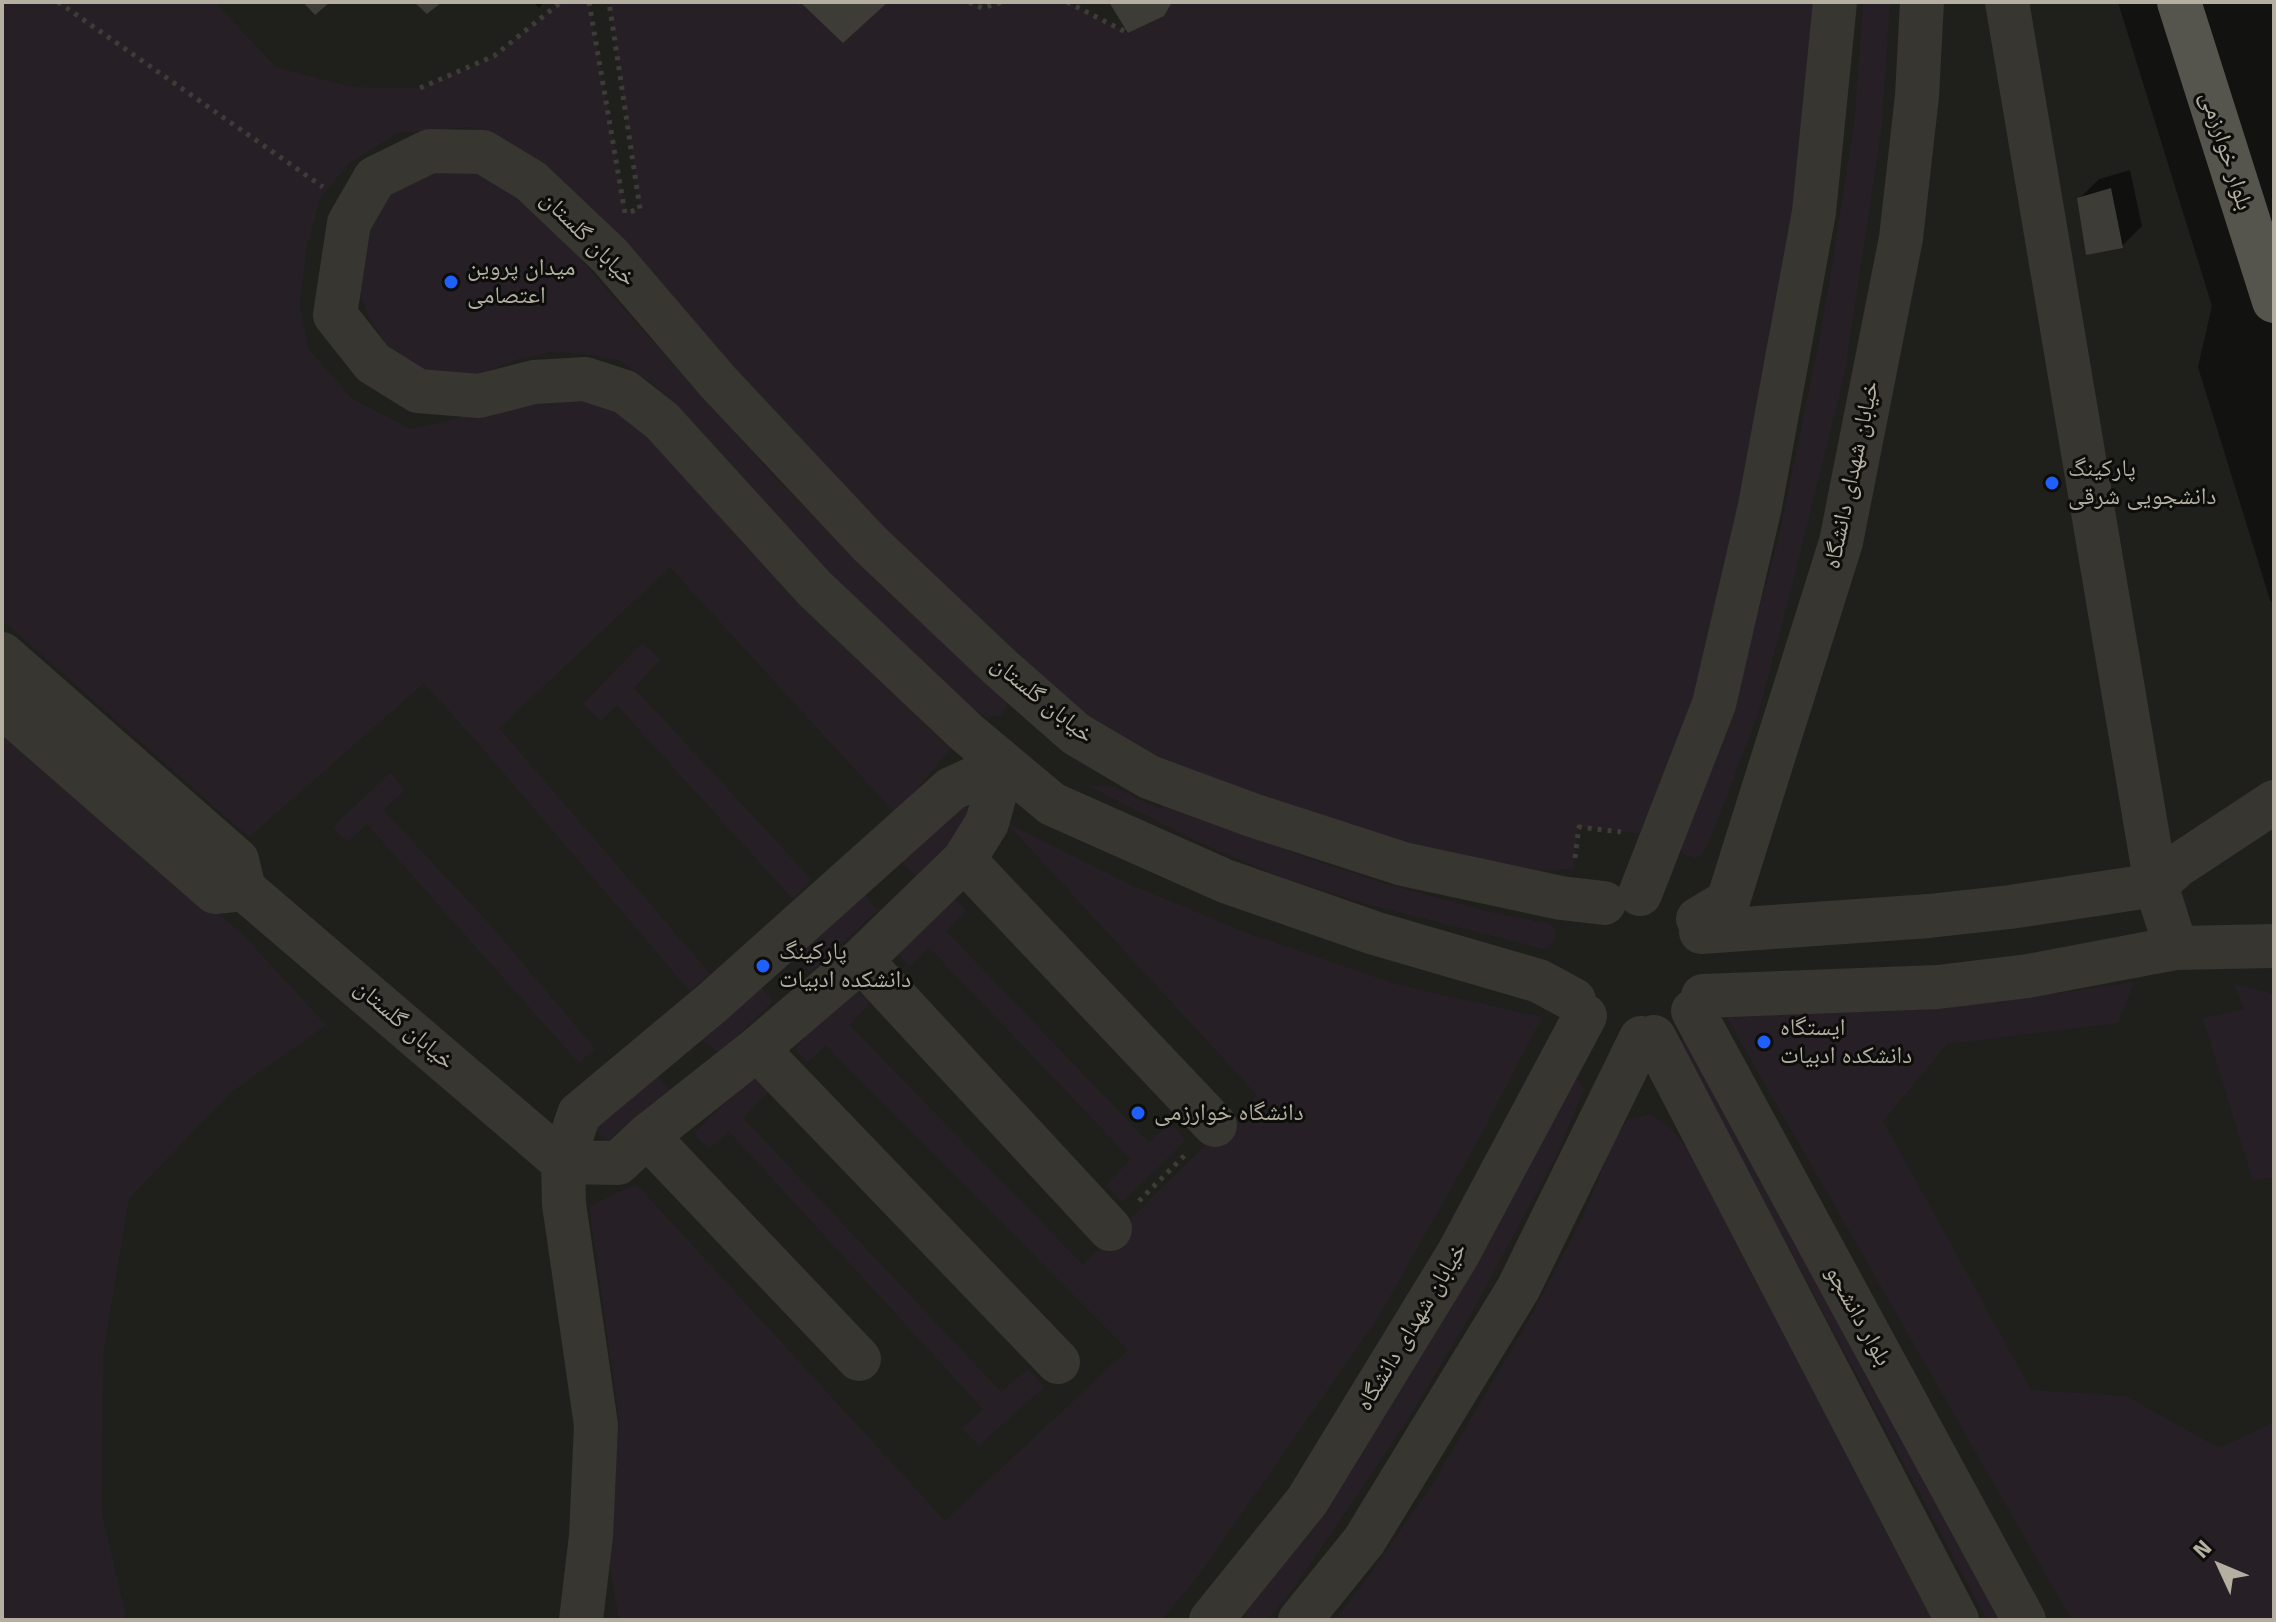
<!DOCTYPE html>
<meta charset="utf-8">
<style>
body{margin:0}
#map{position:relative;width:2276px;height:1622px;overflow:hidden;background:#121210;font-family:"Fira Sans",sans-serif}
canvas{display:block}
.frame{position:absolute;inset:0;border:4px solid #b4afa1;pointer-events:none}
.north{position:absolute;left:2180px;top:1526px;width:80px;height:80px;-webkit-text-stroke:6px #0d0d0b;paint-order:stroke;rotate:314deg;font-size:22px;font-weight:700;line-height:32px;text-align:center;color:#b4afa1}
.north::after{content:'';display:block;margin:auto;width:28px;height:36px;background:#b4afa1;clip-path:polygon(50% 0,100% 100%,50% 72%,0 100%)}
</style>
<div id="map">
<canvas width="2276" height="1622"></canvas>
<div class="frame"></div>
<div class="north">N</div>
</div>
<script>
const context = document.querySelector('canvas').getContext('2d');
context.lineJoin = 'round';
function fill(path, color) { context.fillStyle = color; context.fill(path, 'evenodd'); }
const poly = rows => new Path2D(rows.map(r => 'M' + r).join(''));
function stroke(path, color, width, dash) { context.strokeStyle = color; context.lineWidth = width; context.lineCap = dash ? 'butt' : 'round'; context.setLineDash(dash || []); context.stroke(path); }
function write(font, color, halo, rows, align = 'center') {
  context.font = font + ' "Fira Sans","Noto Naskh Arabic",sans-serif'; context.lineWidth = 6; context.setLineDash([]); context.textBaseline = 'middle'; context.strokeStyle = halo; context.fillStyle = color; for (const [text, x, y, turn = 0] of rows) {
    context.save(); context.translate(x, y); context.rotate((+turn || 0) * Math.PI / 180); context.textAlign = isNaN(turn) ? turn : align; if (halo) context.strokeText(text, 0, 0); context.fillText(text, 0, 0); context.restore();
  }
}
fill(poly([
 [2,2,2118,2,2212,306,2198,367,2270,600,2274,605,2274,1620,2,1620]
]), '#1f1f1c');
fill(poly([
 [2,2,214,2,276,67,351,87,420,88,494,56,561,2,589,2,626,212,640,209,609,2,800,2,843,43,888,2,969,2,982,8,1003,2,1067,2,1128,33,1164,16,1172,2,1818,2,1785,271,1748,479,1702,671,1667,776,1639,834,1579,827,1573,869,1508,871,1354,840,1202,782,1109,733,1030,678,491,136,472,127,398,133,348,164,320,198,306,250,300,305,308,348,351,398,411,429,526,402,602,402,663,445,742,543,950,749,896,814,670,567,499,728,710,974,690,991,480,745,424,683,249,837,2,620],
 [1863,2,1890,2,1882,125,1845,371,1799,559,1759,711,1710,840,1702,856,1693,858,1683,854,1679,842,1735,696,1778,541,1820,337,1854,126],
 [454,168,482,169,546,218,611,295,772,474,884,588,1005,696,1006,706,1001,716,986,717,947,690,862,608,687,416,655,386,621,361,585,354,550,352,519,359,464,380,414,368,386,344,369,317,359,291,366,237,394,189,427,174],
 [642,643,660,660,634,688,812,880,793,899,617,705,601,721,583,704],
 [2,725,243,935,326,1025,230,1093,129,1198,103,1355,102,1514,127,1620,2,1620],
 [390,773,405,790,383,810,492,927,595,1049,579,1063,367,824,347,842,333,827],
 [1087,785,1114,787,1160,809,1166,799,1211,821,1304,857,1387,884,1486,911,1550,924,1556,932,1554,941,1544,949,1366,904,1286,879,1198,842],
 [959,800,976,815,916,876,900,860],
 [1007,823,1129,884,1250,934,1399,985,1542,1017,1482,1133,1379,1316,1198,1576,1161,1620,619,1620,607,1550,619,1421,589,1206,636,1184,945,1521,1128,1350,826,1045,808,1062,794,1049,853,987,870,1003,849,1025,1083,1265,1257,1095],
 [863,892,877,911,810,972,793,954],
 [951,895,966,911,946,931,1149,1143,1170,1123,1186,1140,1122,1202,1106,1185,1131,1159,929,947,910,966,896,952],
 [2134,982,2118,1023,1947,1044,1883,1121,2031,1390,2126,1396,2219,1448,2274,1422,2274,1620,2072,1620,1726,1016,2002,1001],
 [2234,984,2274,994,2274,1177,2253,1181,2203,1018,2244,1009],
 [761,987,773,1001,719,1053,703,1040],
 [1687,1039,2009,1620,1987,1620,1794,1257,1689,1072,1679,1040],
 [654,1072,669,1089,607,1141,592,1126],
 [752,1077,768,1092,743,1118,1001,1392,1028,1369,1044,1387,979,1445,962,1429,983,1409,729,1131,709,1149,694,1133],
 [1577,1079,1584,1089,1558,1152,1474,1309,1408,1419,1297,1583,1268,1620,1236,1620,1566,1085],
 [1650,1114,1670,1128,1690,1152,1932,1620,1335,1620,1363,1584,1434,1482,1530,1318,1582,1219,1612,1146,1628,1119]
]), '#271f26');
fill(poly([
 [533,2,544,2,539,8],
 [2130,170,2142,226,2122,246,2079,199,2099,179]
]), '#0007');
fill(poly([
 [303,2,330,2,315,15],
 [414,2,442,2,427,14],
 [800,2,888,2,843,43],
 [1109,2,1172,2,1164,16,1128,33],
 [2111,188,2123,248,2086,255,2077,198]
]), '#3d3c37');
stroke(poly([
 [58,2,323,187],
 [589,2,625,213,640,209,609,2],
 [800,2,801,3],
 [969,2,982,8,1003,2],
 [1067,2,1128,33],
 [420,88,494,56,561,2],
 [1575,858,1579,827,1621,832],
 [1139,1201,1186,1154]
]), '#3e3c37', 5, [4, 6]);
stroke(poly([
 [2007,2,2156,885,2176,948],
 [2,654,237,860,244,889],
 [2,706,215,892,244,889,563,1162,618,1163,647,1136,757,1049,861,960,964,860,987,823,1003,765],
 [964,860,1215,1125],
 [1640,894,1714,704,1760,506,1814,212,1835,2],
 [1698,919,1728,901,1841,542,1901,238,1917,96,1922,2],
 [1701,932,1929,916,2010,907,2156,885,2177,866,2274,802],
 [861,960,1110,1229],
 [1703,996,1938,987,2028,976,2176,948,2274,946],
 [1574,1000,1539,981,1374,933,1225,881,1052,804,966,732,815,589,662,421,625,392,585,379,534,382,479,396,418,391,373,363,335,315,349,223,375,178,430,151,483,152,531,181,610,256,718,382,870,544,1001,668,1076,734,1149,777,1252,815,1403,864,1561,898,1604,903],
 [1693,1011,2024,1620],
 [1654,1037,1957,1620],
 [757,1049,1058,1362],
 [647,1136,859,1359],
 [581,1620,591,1536,596,1425,564,1204,563,1162,579,1114,712,1003,951,789,1003,765],
 [1211,1620,1307,1501,1458,1254,1585,1016],
 [1300,1620,1364,1541,1518,1289,1641,1038]
]), '#373631', 44);
stroke(poly([
 [2179,2,2274,301]
]), '#56554d', 44);
for (const [x, y, r, color] of [
 [451,282,8,"#1f60fb"],
 [2052,483,8,"#1f60fb"],
 [763,966,8,"#1f60fb"],
 [1764,1042,8,"#1f60fb"],
 [1138,1113,8,"#1f60fb"]
]) { const dot = new Path2D(); dot.arc(x, y, r, 0, 2 * Math.PI); context.fillStyle = color; context.fill(dot); stroke(dot, '#0d0d0b', 3); }
write('24px', '#b4afa1', '#0d0d0b', [
 ["بلوار خوارزمی",2226,151,72],
 ["خیابان گلستان",588,239,45],
 ["خیابان شهدای دانشگاه",1852,475,-78],
 ["خیابان گلستان",1042,700,39],
 ["خیابان گلستان",404,1025,41],
 ["بلوار دانشجو",1858,1316,61],
 ["خیابان شهدای دانشگاه",1412,1327,-59]
]);
write('24px', '#b4afa1', '#0d0d0b', [
 ["میدان پروین",467,268],
 ["اعتصامی",467,296],
 ["پارکینگ",2068,469],
 ["دانشجویی شرقی",2068,497],
 ["پارکینگ",779,952],
 ["دانشکده ادبیات",779,980],
 ["ایستگاه",1780,1028],
 ["دانشکده ادبیات",1780,1056],
 ["دانشگاه خوارزمی",1154,1113]
], 'left');
</script>
